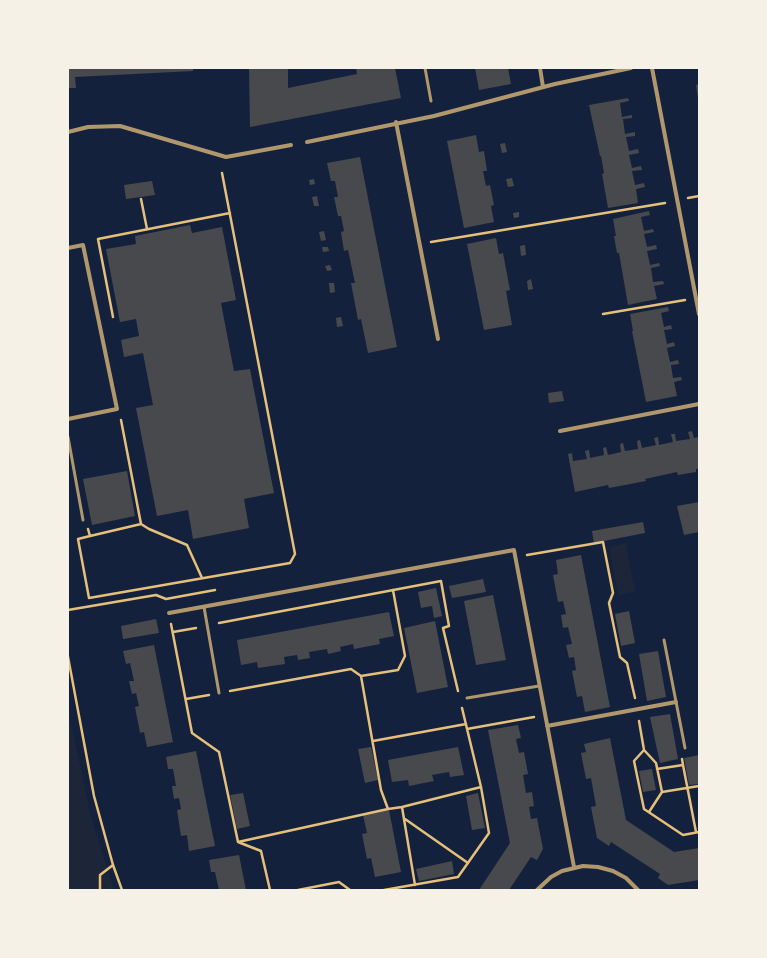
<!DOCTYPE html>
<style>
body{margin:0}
#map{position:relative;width:767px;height:958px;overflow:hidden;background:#14213d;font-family:"Work Sans",sans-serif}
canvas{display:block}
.frame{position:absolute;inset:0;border:69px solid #f6f1e7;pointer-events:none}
</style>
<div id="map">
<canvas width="767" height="958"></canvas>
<div class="frame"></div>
</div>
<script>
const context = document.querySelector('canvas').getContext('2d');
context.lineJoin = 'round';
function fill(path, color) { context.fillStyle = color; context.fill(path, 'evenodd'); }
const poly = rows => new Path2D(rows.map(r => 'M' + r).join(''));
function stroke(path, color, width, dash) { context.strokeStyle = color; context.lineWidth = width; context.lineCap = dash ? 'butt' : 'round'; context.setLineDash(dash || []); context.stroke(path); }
fill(poly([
 [626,543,635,592,618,595,609,547],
 [68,708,91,817,114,890,68,890]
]), '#1d2539');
fill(poly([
 [68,68,193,68,193,71,75,77,76,88,68,88],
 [249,68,288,68,288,88,357,74,356,68,395,68,401,98,250,127],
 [475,68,508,68,511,84,479,90],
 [699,84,699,98,698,98,696,85],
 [628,98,629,101,620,103,622,117,632,115,632,118,623,119,625,134,635,132,635,136,626,137,629,151,638,149,639,153,629,155,632,168,641,166,642,170,632,171,635,185,644,183,645,187,636,189,638,203,608,208,602,174,604,173,601,156,600,156,589,105],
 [476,135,479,152,484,151,487,171,483,171,486,186,490,185,494,205,491,206,494,222,464,228,447,141],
 [505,143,507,152,502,153,500,144],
 [360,157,397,347,368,353,361,319,358,320,351,283,355,283,348,250,344,251,341,232,344,231,341,216,338,216,334,197,338,197,335,181,331,181,327,163],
 [512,178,514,186,508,187,506,179],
 [314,179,315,184,310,185,309,180],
 [152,181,155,195,126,199,124,185],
 [317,196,319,206,314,206,312,197],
 [649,211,650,215,641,217,644,231,653,229,654,232,644,234,647,247,656,245,657,249,647,251,650,265,659,263,660,266,651,268,653,282,663,281,664,284,654,286,657,299,628,305,619,253,617,253,614,236,616,236,613,219],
 [519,212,519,217,514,218,513,213],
 [190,225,192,233,222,227,236,300,221,303,234,371,250,369,274,493,244,499,249,528,193,539,188,510,157,516,136,408,153,405,143,353,124,357,121,340,139,336,136,319,120,322,106,249,136,244,135,236],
 [324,231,326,240,321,241,319,232],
 [496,238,499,254,503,253,510,290,506,291,512,325,484,330,467,244],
 [525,245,526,255,521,256,520,246],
 [322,247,328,247,329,251,323,252],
 [330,265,332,270,327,271,325,266],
 [531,279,533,289,528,290,527,281],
 [329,283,334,283,335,292,330,293],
 [668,307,669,311,661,313,664,327,671,325,672,329,664,330,667,344,674,342,675,346,667,348,670,362,678,360,679,364,671,365,673,378,681,377,682,380,674,382,677,396,646,402,632,331,633,331,630,314],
 [341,317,343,326,337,327,336,318],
 [562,391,564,401,549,403,548,393],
 [692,431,694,438,699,437,699,469,696,469,696,472,678,475,677,472,645,479,646,481,609,488,608,485,575,492,568,454,572,453,573,461,587,459,585,451,589,450,590,458,604,455,603,448,606,447,608,455,621,452,620,444,623,443,625,451,638,449,637,441,640,440,642,448,656,445,654,438,658,437,659,445,673,442,671,434,675,434,676,441,690,439,688,432],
 [127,471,135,516,92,525,83,479],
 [699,502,699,532,684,535,677,506],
 [643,522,645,533,594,543,592,531],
 [581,555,610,707,585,712,582,696,577,697,572,671,576,670,574,657,569,658,566,645,572,644,568,627,563,628,561,615,566,614,563,601,558,602,553,575,558,574,556,560],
 [483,579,486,592,452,598,449,586],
 [436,588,442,616,434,618,432,606,421,608,418,592],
 [493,595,506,660,476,665,464,601],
 [629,611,635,643,621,646,615,614],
 [389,612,394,636,379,639,380,644,354,649,353,644,340,647,341,651,328,654,327,649,309,652,310,658,298,660,297,655,284,657,285,664,258,668,257,662,241,665,237,640],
 [156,619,159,633,123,639,121,626],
 [435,621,448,687,417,693,404,628],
 [154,645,173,742,147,747,144,732,140,733,135,707,139,706,136,693,132,694,129,681,134,681,130,663,126,664,123,651],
 [658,651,666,697,647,701,639,654],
 [670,714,678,759,660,763,650,717],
 [518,725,521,738,516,739,519,753,524,752,528,774,523,775,526,793,532,792,534,806,529,807,531,819,537,818,543,849,537,860,531,857,509,890,479,890,510,843,488,730],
 [610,738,626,820,674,852,699,848,699,880,668,885,658,878,660,874,611,842,609,846,597,838,591,807,596,806,591,778,586,779,581,753,586,752,584,744],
 [371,747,378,780,365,783,358,749],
 [458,747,464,775,450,777,449,772,432,775,434,781,409,786,408,780,392,782,388,760],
 [196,751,215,846,189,851,187,835,181,836,177,810,181,809,179,798,174,799,172,786,176,786,173,769,168,769,166,757],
 [699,755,699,784,689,785,684,758],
 [652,769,656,790,643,792,639,771],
 [243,793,250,826,237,829,230,795],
 [478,793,485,828,472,830,466,796],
 [389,810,401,872,375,877,371,858,367,859,362,834,367,833,363,815],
 [239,855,246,890,219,890,215,872,211,872,209,860],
 [452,861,454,874,419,881,416,869]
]), '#48494c');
stroke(poly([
 [688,198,699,196],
 [141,199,147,229],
 [431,242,665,203],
 [603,314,685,300],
 [113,317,98,239,230,213],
 [121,420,141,524,149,529,187,545,202,578],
 [88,529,90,536,78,539,89,598,290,563,295,554,222,173],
 [90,536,141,524],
 [527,555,603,542,613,593,609,603,620,657,627,663,635,698],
 [68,610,156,595,166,599,215,590],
 [219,623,441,581,449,626,443,628,458,691],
 [171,624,192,733,219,752,238,842,261,851,270,890],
 [173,632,196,628],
 [68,657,94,796,113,865,122,890],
 [230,691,351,669,361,676],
 [186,699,209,695],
 [639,721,644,750,634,761,644,809,683,835,699,832],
 [467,729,534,717],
 [373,741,466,724],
 [644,750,656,763,662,792,649,812],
 [683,765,696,832],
 [657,769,683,765,682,759],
 [662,792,699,786],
 [402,807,415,885],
 [388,809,381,790,361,676,398,670,405,656,393,590],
 [405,819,468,863],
 [238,842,388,809,402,807,481,787],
 [100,890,100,875,113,865],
 [298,890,339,882,350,890],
 [384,890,458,877,489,833,481,787,462,708]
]), '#e5c07b', 2.5);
stroke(poly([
 [425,68,431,101],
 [68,437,83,520],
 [204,607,219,693],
 [664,640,685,748],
 [467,698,539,686]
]), '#b1986c', 3);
stroke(poly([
 [540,68,543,87],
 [652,68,699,314],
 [396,122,438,339],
 [68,132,88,127,120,126,226,157,291,145],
 [307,142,434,116,555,84,631,68],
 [68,248,83,245,117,409,68,419],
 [560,431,699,404],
 [169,613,514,550,574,867],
 [547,726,676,702],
 [537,890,551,877,562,871,583,866,598,867,613,871,626,878,638,890]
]), '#b1986c', 4);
</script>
